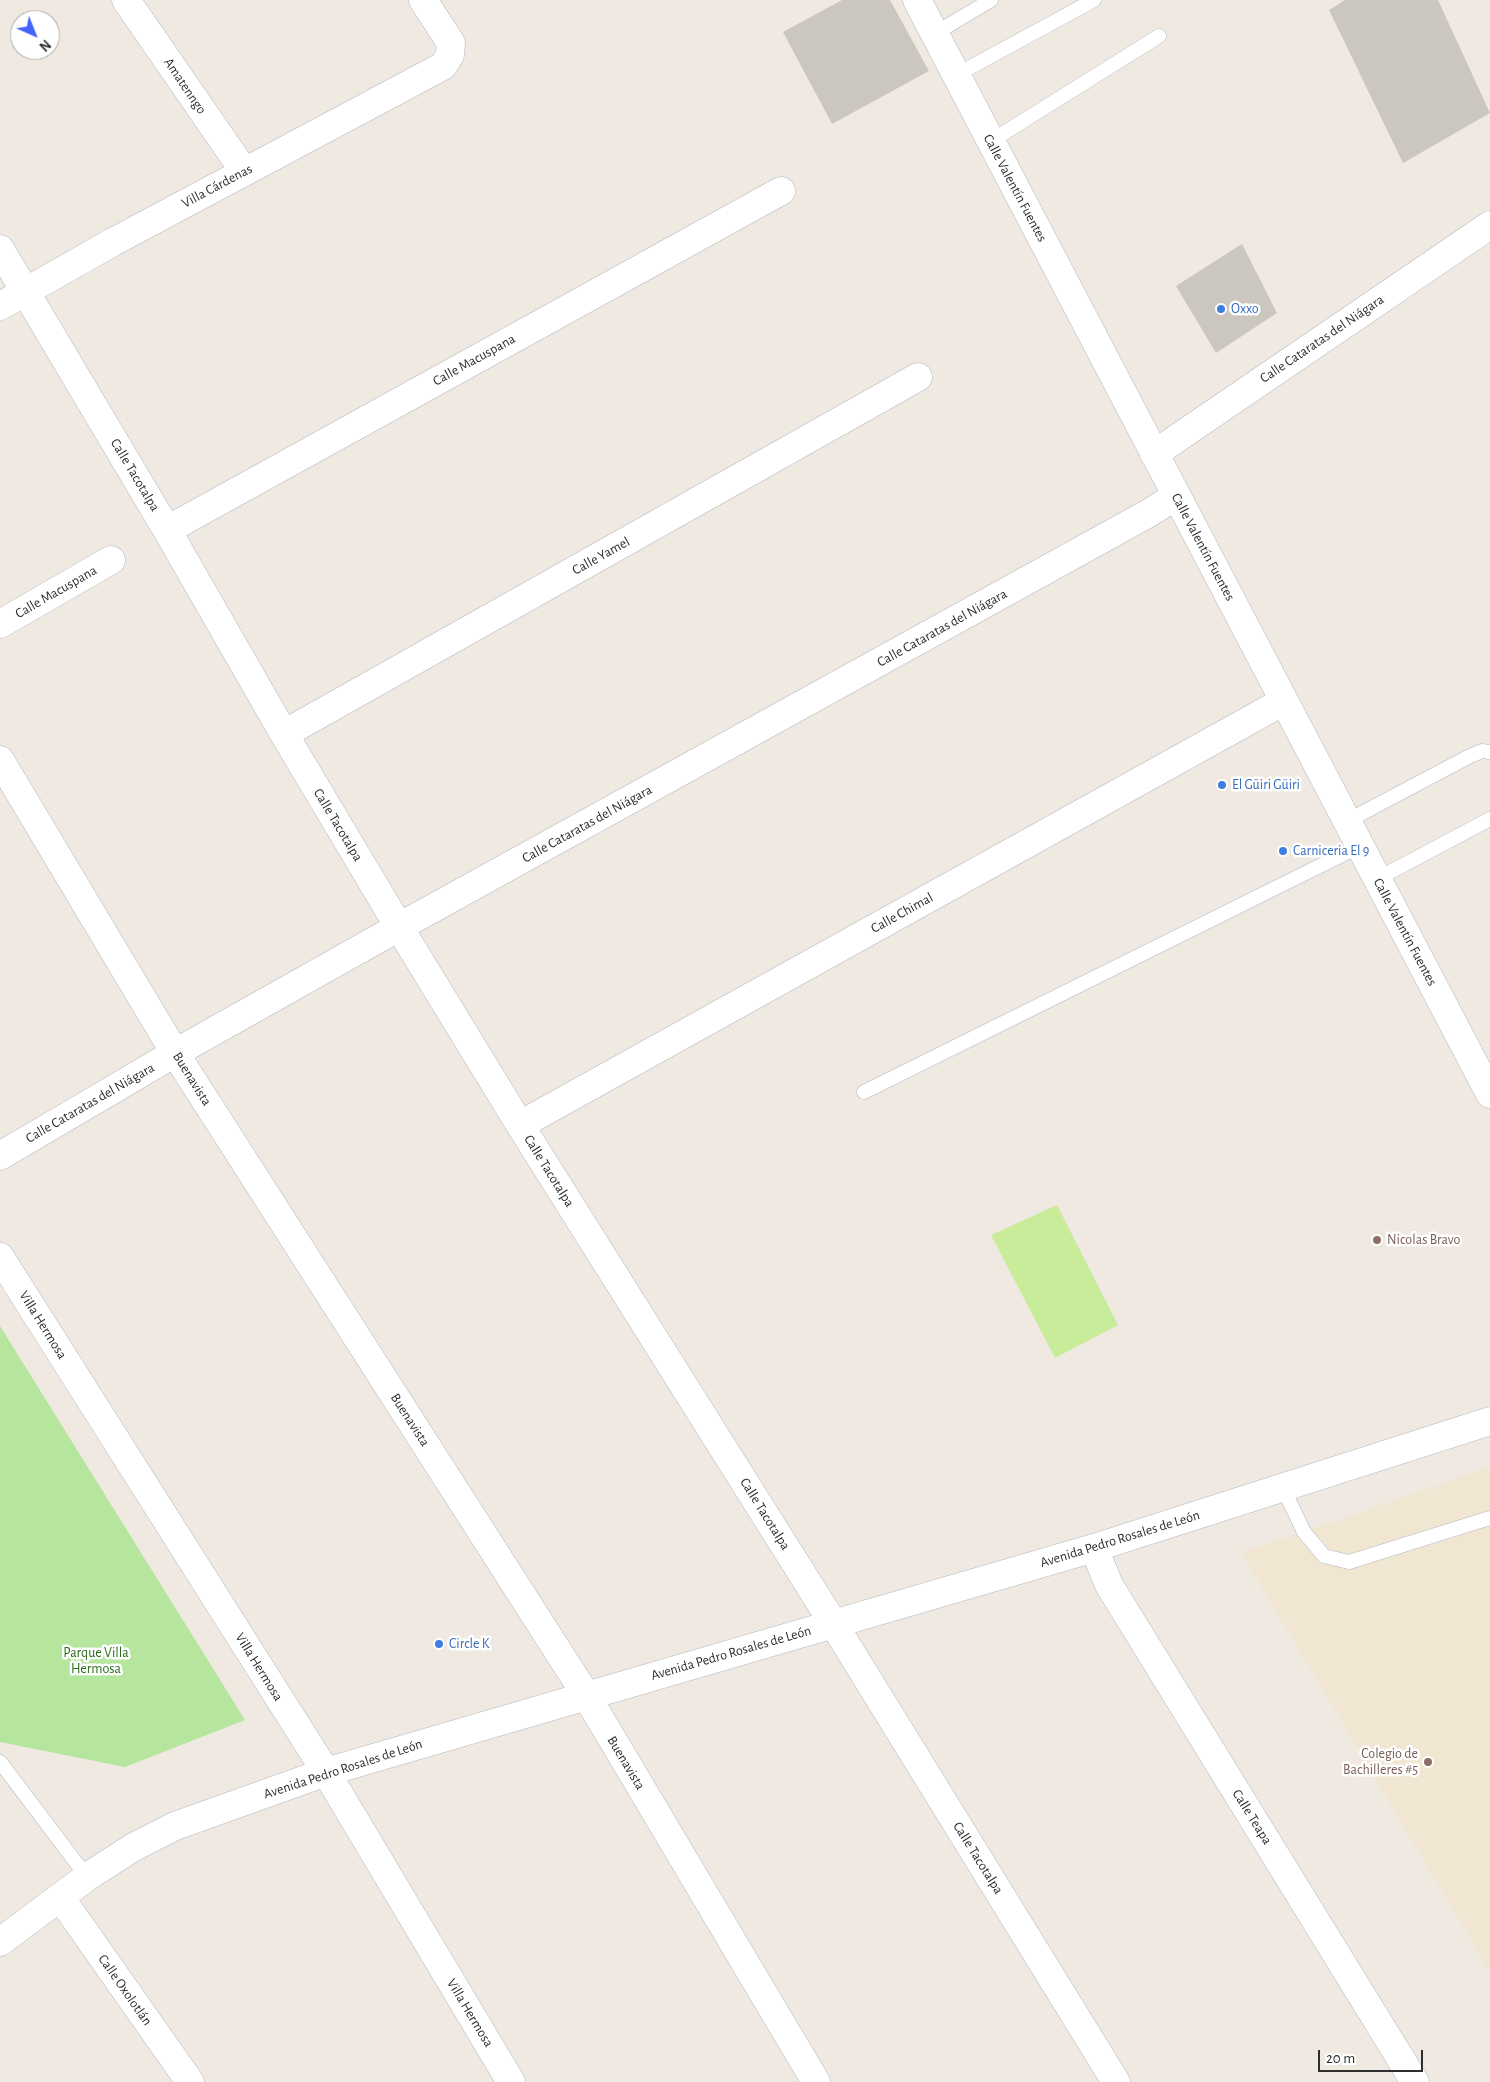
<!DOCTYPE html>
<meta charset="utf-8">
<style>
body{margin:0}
#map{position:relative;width:1490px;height:2082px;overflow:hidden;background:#efe9e1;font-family:"Alegreya Sans",sans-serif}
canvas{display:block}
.north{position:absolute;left:10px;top:10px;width:50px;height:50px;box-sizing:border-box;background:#fff;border:1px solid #ababab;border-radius:50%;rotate:136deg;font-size:14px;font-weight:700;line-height:20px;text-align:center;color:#2e2e2e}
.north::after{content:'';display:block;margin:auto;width:18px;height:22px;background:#4264fb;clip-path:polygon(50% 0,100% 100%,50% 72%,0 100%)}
.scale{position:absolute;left:1318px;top:2050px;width:105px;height:22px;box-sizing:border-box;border:2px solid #2e2e2e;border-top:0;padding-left:6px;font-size:15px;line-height:18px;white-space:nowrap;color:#2e2e2e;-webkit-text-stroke:4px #fff;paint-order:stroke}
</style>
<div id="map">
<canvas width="1490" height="2082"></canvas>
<div class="north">N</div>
<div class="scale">20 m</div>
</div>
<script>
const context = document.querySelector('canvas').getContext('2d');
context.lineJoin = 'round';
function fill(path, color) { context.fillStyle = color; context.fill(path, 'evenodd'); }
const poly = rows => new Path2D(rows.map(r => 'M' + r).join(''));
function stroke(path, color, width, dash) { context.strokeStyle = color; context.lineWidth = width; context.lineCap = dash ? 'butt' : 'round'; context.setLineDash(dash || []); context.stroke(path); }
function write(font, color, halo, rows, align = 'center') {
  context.font = font + ' "Alegreya Sans",sans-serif'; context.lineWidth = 5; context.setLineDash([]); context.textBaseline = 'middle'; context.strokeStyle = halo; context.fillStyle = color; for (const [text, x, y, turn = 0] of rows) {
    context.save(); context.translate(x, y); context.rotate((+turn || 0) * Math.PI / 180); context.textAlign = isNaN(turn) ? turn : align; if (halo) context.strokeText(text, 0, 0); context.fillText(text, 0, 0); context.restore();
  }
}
fill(poly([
 [1490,1467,1490,1972,1241,1552,1304,1532]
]), '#f0e6d1');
fill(poly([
 [0,1326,245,1720,125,1767,0,1742]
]), '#b6e59e');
fill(poly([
 [1057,1205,1118,1325,1055,1358,991,1235]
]), '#c9ec9a');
fill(poly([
 [842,0,890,0,929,71,832,124,783,32],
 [1345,0,1438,0,1490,113,1403,163,1329,10],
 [1242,244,1277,313,1216,353,1176,286]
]), '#cbc7bf');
const service = poly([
 [934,34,991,0],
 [956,75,1094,0],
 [991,141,1159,36],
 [1347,821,1470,756,1482,751,1490,752],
 [1377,879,1490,819],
 [864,1092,1360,846],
 [1283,1488,1304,1532,1324,1556,1349,1562,1490,1518],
 [0,1762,87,1877]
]);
const minor = poly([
 [126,0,244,171],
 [0,249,167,530,284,734,399,927,520,1125,833,1623,1116,2082],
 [0,306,113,242,443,66,450,55,451,43,423,0],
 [1154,454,1490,225],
 [167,530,781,191],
 [0,624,111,560],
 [284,734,918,377],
 [0,760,175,1053,586,1695,816,2082],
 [520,1125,1284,701],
 [0,1156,175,1053,399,927,1149,513,1176,496],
 [0,1257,326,1772,511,2082],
 [1094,1548,1109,1585,1415,2082],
 [60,1897,190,2082]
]);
const tertiary = poly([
 [917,0,1490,1094]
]);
const secondary = poly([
 [0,1942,87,1877,132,1848,175,1826,326,1772,1094,1548,1490,1421]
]);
stroke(service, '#b4b7c1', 15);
stroke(minor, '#b4b7c1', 29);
stroke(tertiary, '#b4b7c1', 29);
stroke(secondary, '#b4b7c1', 29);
stroke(service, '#fff', 14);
stroke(minor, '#fff', 28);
stroke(tertiary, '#fff', 28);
stroke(secondary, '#fff', 28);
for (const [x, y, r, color] of [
 [1221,309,5,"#3f7fe0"],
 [1222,785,5,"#3f7fe0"],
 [1283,851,5,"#3f7fe0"],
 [1377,1240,5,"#8d6e63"],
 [439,1644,5,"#3f7fe0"],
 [1428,1762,5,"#8d6e63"]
]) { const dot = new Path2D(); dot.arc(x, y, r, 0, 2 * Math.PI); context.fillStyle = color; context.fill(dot); stroke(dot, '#fff', 2); }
write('14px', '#2e2e2e', '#fff', [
 ["Amatenngo",185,86,56],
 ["Villa Cárdenas",217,186,-28],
 ["Calle Valentín Fuentes",1015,188,62],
 ["Calle Cataratas del Niágara",1322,339,-34],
 ["Calle Macuspana",474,360,-29],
 ["Calle Tacotalpa",135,475,59],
 ["Calle Valentín Fuentes",1203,547,62],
 ["Calle Yamel",601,556,-29],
 ["Calle Macuspana",56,592,-30],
 ["Calle Cataratas del Niágara",942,628,-29],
 ["Calle Cataratas del Niágara",587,824,-29],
 ["Calle Tacotalpa",338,825,59],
 ["Calle Chimal",902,913,-29],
 ["Calle Valentín Fuentes",1405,932,62],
 ["Buenavista",192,1079,58],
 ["Calle Cataratas del Niágara",90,1103,-30],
 ["Calle Tacotalpa",549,1171,58],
 ["Villa Hermosa",43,1325,58],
 ["Buenavista",410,1420,57],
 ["Calle Tacotalpa",765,1514,58],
 ["Avenida Pedro Rosales de León",1120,1539,-17],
 ["Avenida Pedro Rosales de León",731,1653,-16],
 ["Villa Hermosa",259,1667,58],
 ["Buenavista",626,1763,59],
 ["Avenida Pedro Rosales de León",343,1769,-18],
 ["Calle Teapa",1252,1817,58],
 ["Calle Tacotalpa",978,1858,58],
 ["Calle Oxolotlán",125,1990,55],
 ["Villa Hermosa",470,2013,59]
]);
write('14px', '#366cbe', '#fff', [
 ["Oxxo",1231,309],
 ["El Güiri Güiri",1232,785],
 ["Carniceria El 9",1293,851],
 ["Circle K",449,1644]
], 'left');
write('14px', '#785e54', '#fff', [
 ["Nicolas Bravo",1387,1240],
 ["Colegio de",1418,1754,"right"],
 ["Bachilleres #5",1418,1770,"right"]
], 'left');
write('14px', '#2c6e1b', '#fff', [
 ["Parque Villa",96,1653],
 ["Hermosa",96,1669]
]);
</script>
